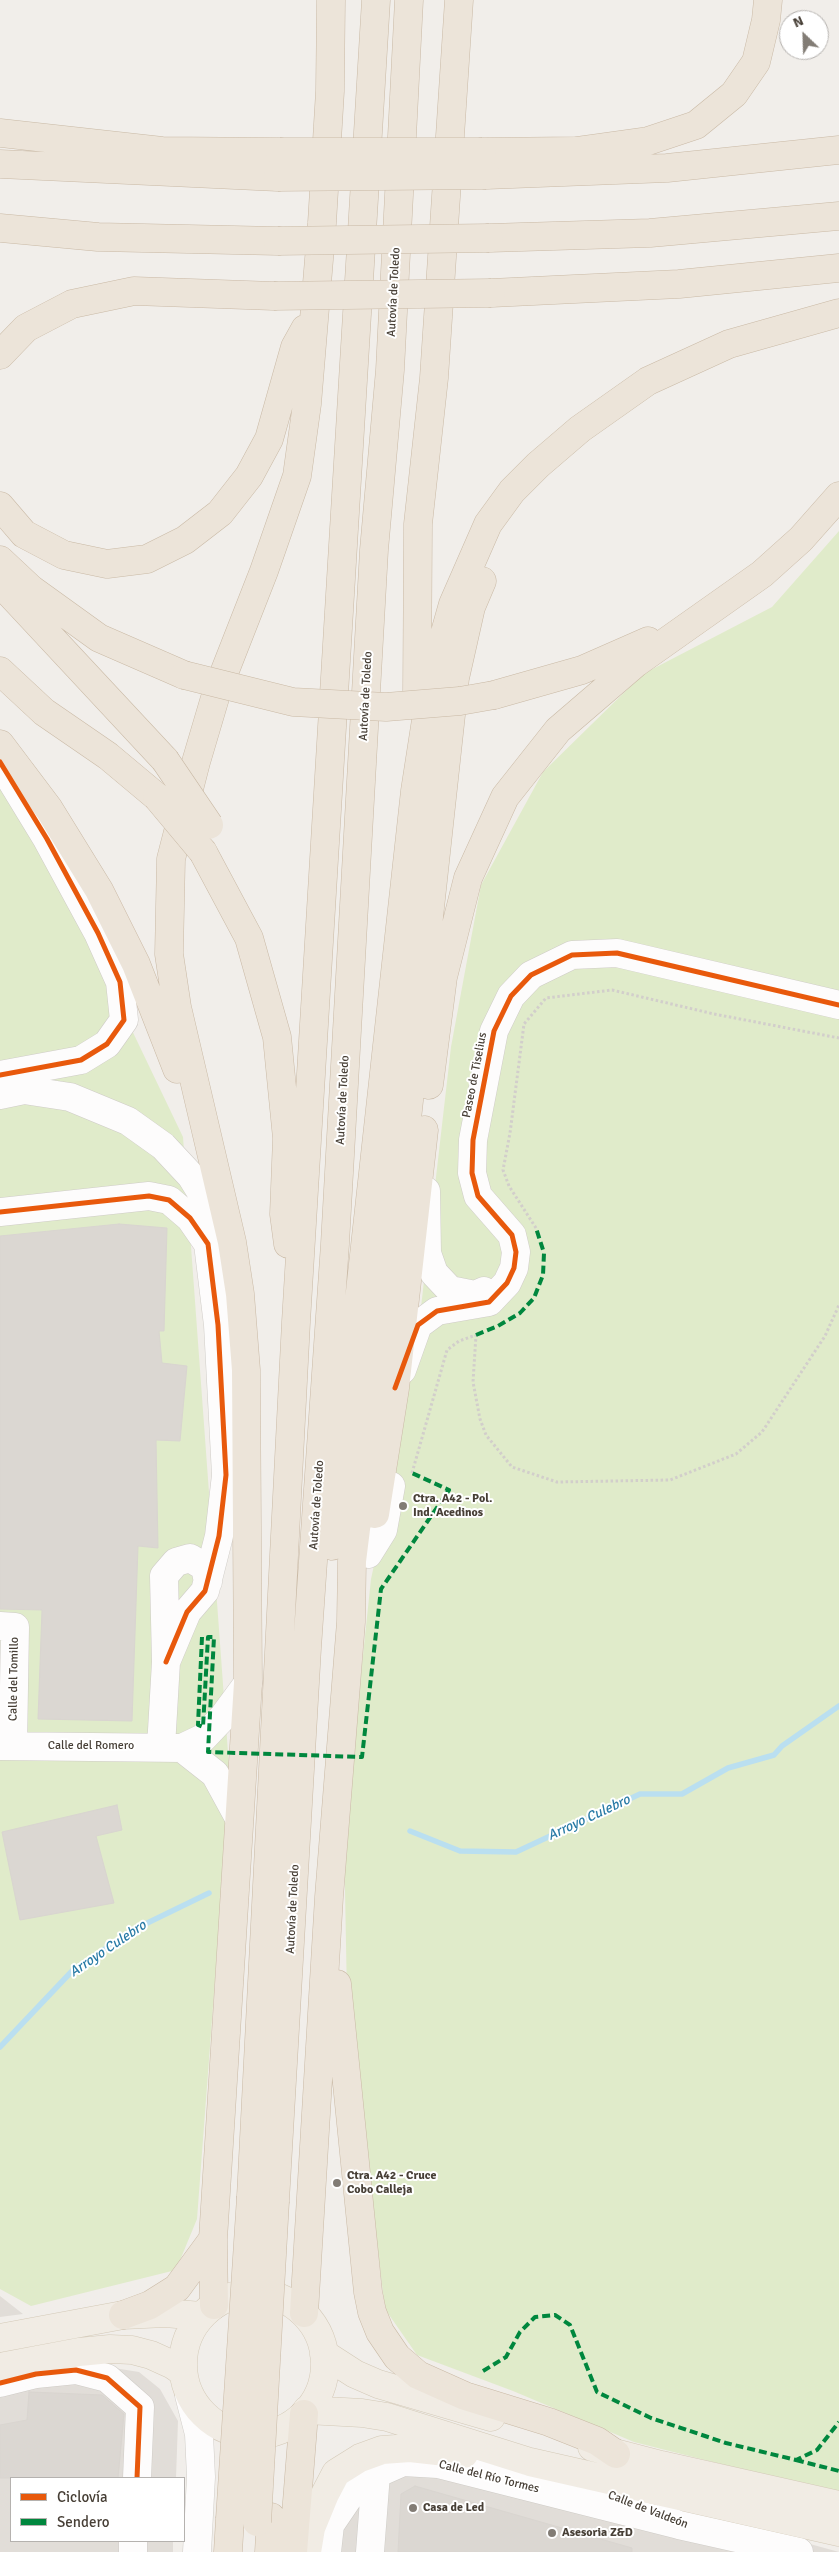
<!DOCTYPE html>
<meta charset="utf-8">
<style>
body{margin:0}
#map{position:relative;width:839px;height:2552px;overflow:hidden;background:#f1eeea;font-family:Signika,sans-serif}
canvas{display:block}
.legend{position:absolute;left:10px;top:2477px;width:175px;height:65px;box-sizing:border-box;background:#fff;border:1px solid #b5b2af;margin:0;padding:6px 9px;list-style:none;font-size:15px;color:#473f36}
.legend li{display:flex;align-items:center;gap:10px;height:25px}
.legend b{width:25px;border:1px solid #b5b2af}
.north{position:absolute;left:779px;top:10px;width:50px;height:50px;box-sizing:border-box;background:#fff;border:1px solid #b5b2af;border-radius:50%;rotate:336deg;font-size:14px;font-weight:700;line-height:20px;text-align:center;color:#473f36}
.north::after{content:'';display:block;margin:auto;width:18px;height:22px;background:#827c75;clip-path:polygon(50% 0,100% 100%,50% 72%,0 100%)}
</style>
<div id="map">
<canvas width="839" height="2552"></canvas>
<ul class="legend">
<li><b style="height:6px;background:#e8590c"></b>Ciclovía</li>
<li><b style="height:6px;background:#00873e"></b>Sendero</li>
</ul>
<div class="north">N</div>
</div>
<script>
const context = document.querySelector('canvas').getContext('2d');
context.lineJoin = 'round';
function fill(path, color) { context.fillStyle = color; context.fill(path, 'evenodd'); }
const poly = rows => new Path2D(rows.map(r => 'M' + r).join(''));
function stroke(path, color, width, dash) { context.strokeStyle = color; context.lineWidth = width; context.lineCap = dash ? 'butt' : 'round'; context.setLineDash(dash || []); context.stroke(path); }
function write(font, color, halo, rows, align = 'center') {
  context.font = font + ' Signika,sans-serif'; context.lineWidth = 4; context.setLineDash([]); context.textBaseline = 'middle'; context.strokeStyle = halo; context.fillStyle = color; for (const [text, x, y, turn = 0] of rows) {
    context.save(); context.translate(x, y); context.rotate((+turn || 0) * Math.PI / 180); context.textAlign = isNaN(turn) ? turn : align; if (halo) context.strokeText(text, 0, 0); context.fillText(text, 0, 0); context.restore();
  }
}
fill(poly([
 [0,2296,23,2314,0,2317],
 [70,2361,139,2372,160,2389,178,2421,176,2478,11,2478,11,2541,173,2541,173,2552,0,2552,0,2377],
 [405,2438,712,2517,839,2552,315,2552]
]), '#e1ddd8');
fill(poly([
 [839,531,839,2494,634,2442,513,2391,417,2355,385,2309,347,1998,344,1836,371,1579,400,1446,401,1417,415,1359,451,1047,481,885,543,772,643,674,772,607],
 [0,788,20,813,116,997,183,1137,230,1780,197,2219,176,2270,31,2306,0,2289]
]), '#e0ebca');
stroke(poly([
 [410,1831,460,1851,516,1852,640,1794,682,1794,728,1768,774,1755,782,1746,839,1706],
 [0,2047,73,1970,137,1928,209,1893]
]), '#badff0', 5.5);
const building = poly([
 [119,1224,167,1228,164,1331,159,1331,162,1363,187,1366,180,1441,156,1440,158,1548,138,1546,132,1721,38,1719,42,1610,0,1609,0,1236,119,1224],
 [117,1805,122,1830,96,1836,114,1903,20,1920,2,1832,117,1805],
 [29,2392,102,2395,124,2414,118,2478,0,2478,0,2425,27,2420,29,2392],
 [415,2486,632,2548,632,2552,398,2552,401,2494,415,2486]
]);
fill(building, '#dbd7d2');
stroke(building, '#d9d5d0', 1);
const minor = poly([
 [0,762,47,839,98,933,120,982,124,1020,107,1044,81,1060,0,1075],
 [0,1095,24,1090,70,1097,128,1121,163,1146,191,1176,228,1236],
 [426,1191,427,1253,434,1273,450,1290,475,1295,484,1291],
 [0,1212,149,1196,169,1200,190,1218,208,1244,218,1325,226,1475,219,1536,205,1591,187,1612,166,1662],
 [402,1370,418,1325,437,1311,489,1302,507,1283,514,1268,516,1252,512,1235,478,1196,472,1173,473,1140,494,1031,511,996,531,975,572,955,617,953,839,1005],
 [368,1554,383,1530,391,1486],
 [0,1626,15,1627,13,1746],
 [0,1746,182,1748,203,1738,223,1717,248,1683],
 [161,1747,166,1662,164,1576,176,1562,190,1558,205,1567,208,1582],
 [182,1748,215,1774,239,1818],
 [0,2383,36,2374,76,2370,107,2378,140,2407,137,2478],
 [189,2395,199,2434,201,2477,197,2552],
 [663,2518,679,2525,799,2552],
 [133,2552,133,2541],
 [327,2552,330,2525,351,2494,376,2474,403,2462,438,2464,679,2525],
 [370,2552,376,2474]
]);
const major = poly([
 '183 2364a71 71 0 1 1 142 0a71 71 0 1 1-142 0Z',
 [0,2338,123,2315,165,2313,201,2316],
 [324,2354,355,2374,378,2384,491,2417],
 [0,2367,79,2352,110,2349,132,2350,151,2355,173,2365,183,2372],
 [307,2410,362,2413,387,2417,530,2462,839,2532],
 [592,2447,661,2465,839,2505],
 [307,2552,311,2528,325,2494,336,2473,360,2458,382,2450,410,2448,464,2454]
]);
const highway = poly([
 [0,133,162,151,280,152],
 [482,152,576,151,648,141,696,125,734,94,756,62,766,20,768,0],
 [0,164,278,177],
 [486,175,667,168,839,150],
 [0,228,98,237,278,241],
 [489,238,650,233,839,216],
 [491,293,679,284,839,268],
 [0,355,26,328,72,304,134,291,274,296],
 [0,506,24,534,64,555,107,564,147,559,185,540,220,513,249,476,269,439,295,347,305,329],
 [0,560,31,589,99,638,184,675],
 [0,583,165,760],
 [0,671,44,712,108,756,157,797],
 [494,695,582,670,648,641],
 [417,697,418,524,434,378,459,0],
 [0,744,49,809,99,890,136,964,177,1069],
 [203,852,249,938,277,1037,287,1138,284,1214,288,1244],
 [429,1085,443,977,468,878,505,797,558,730,636,663,762,574,801,539,839,496],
 [375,1514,395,1388,424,1130],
 [332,1546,415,791,433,675,453,604,488,524,512,491,538,465,580,429,648,381,729,344,839,313],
 [337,1984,368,2292,372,2312,380,2332,397,2357,418,2375,465,2396,549,2422,597,2441,616,2454],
 [251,2197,296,1322,376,0],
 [275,2201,307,1648,335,1244,374,550,390,370,409,0],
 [214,2305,213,2239,248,1683,246,1370,240,1294,232,1242,177,1007,169,954,171,859,196,762,217,691,264,571,297,476,307,404,322,223,330,91,331,0],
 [304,2313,329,1897,351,1622,352,1561,407,1119,455,678,471,607,482,581],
 [123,2315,150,2305,177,2288,213,2239],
 [228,2552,230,2519],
 [269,2552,271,2517],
 [293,2552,304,2414]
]);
stroke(minor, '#cfccc7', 29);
stroke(major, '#d3c9b7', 29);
stroke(highway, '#c9b9a5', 29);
stroke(poly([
 [536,1228,509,1186,503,1170,510,1133,524,1024,546,998,612,990,714,1014,839,1038],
 [412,1473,447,1350,459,1341,476,1335,473,1382,480,1419,486,1435,512,1467,557,1482,670,1480,736,1454,762,1432,825,1336,839,1305]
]), '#d2cecb', 3, [2.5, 2.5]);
stroke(minor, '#fdfcfc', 28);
stroke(major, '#f1ece4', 28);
stroke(highway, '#ece4d9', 28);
const highwayBridge = poly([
 [280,152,482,152],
 [278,177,486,175],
 [278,241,489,238],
 [274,296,491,293],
 [184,675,293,702,386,707,460,701,494,695],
 [165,760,209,825],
 [157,797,203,852],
 [230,2519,251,2197],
 [257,2522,275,2201]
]);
stroke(highwayBridge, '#c9b9a5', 29, []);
stroke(highwayBridge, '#ece4d9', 28);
stroke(poly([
 [476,1335,498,1326,520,1313,534,1298,543,1275,544,1253,536,1228],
 [202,1637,198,1725,203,1727,208,1637,214,1637,208,1752,362,1757,381,1589,449,1490,412,1473],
 [483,2371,506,2357,520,2332,535,2317,555,2315,570,2325,597,2392,651,2418,726,2443,796,2460,817,2450,839,2422],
 [796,2460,839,2471]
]), '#00873e', 4, [8, 4]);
stroke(poly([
 [0,762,47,839,98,933,120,982,124,1020,107,1044,81,1060,0,1075],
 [0,1212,149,1196,169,1200,190,1218,208,1244,218,1325,226,1475,219,1536,205,1591,187,1612,166,1662],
 [395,1388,418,1325,437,1311,489,1302,507,1283,514,1268,516,1252,512,1235,478,1196,472,1173,473,1140,494,1031,511,996,531,975,572,955,617,953,839,1005],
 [0,2383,36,2374,76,2370,107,2378,140,2407,137,2478]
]), '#e8590c', 5);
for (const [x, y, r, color] of [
 [403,1506,5,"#827c75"],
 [337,2183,5,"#827c75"],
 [413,2508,5,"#827c75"],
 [552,2533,5,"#827c75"]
]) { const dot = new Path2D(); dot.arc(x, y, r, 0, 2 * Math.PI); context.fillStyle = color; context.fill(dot); stroke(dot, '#fff', 2); }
write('12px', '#473f36', '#fff', [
 ["Autovía de Toledo",394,292,-87],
 ["Autovía de Toledo",366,696,-87],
 ["Paseo de Tiselius",475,1075,-79],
 ["Autovía de Toledo",343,1100,-87],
 ["Autovía de Toledo",317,1505,-86],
 ["Calle del Tomillo",14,1679,-89],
 ["Calle del Romero",91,1746],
 ["Autovía de Toledo",293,1909,-87],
 ["Calle del Río Tormes",489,2477,14],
 ["Calle de Valdeón",648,2510,21]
]);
write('bold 12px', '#473f36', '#fff', [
 ["Ctra. A42 - Pol.",413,1499],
 ["Ind. Acedinos",413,1513],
 ["Ctra. A42 - Cruce",347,2176],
 ["Cobo Calleja",347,2190],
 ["Casa de Led",423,2508],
 ["Asesoria Z&D",562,2533]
], 'left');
write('italic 14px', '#297ba6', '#fff', [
 ["Arroyo Culebro",589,1818,-25],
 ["Arroyo Culebro",108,1949,-34]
]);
</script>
